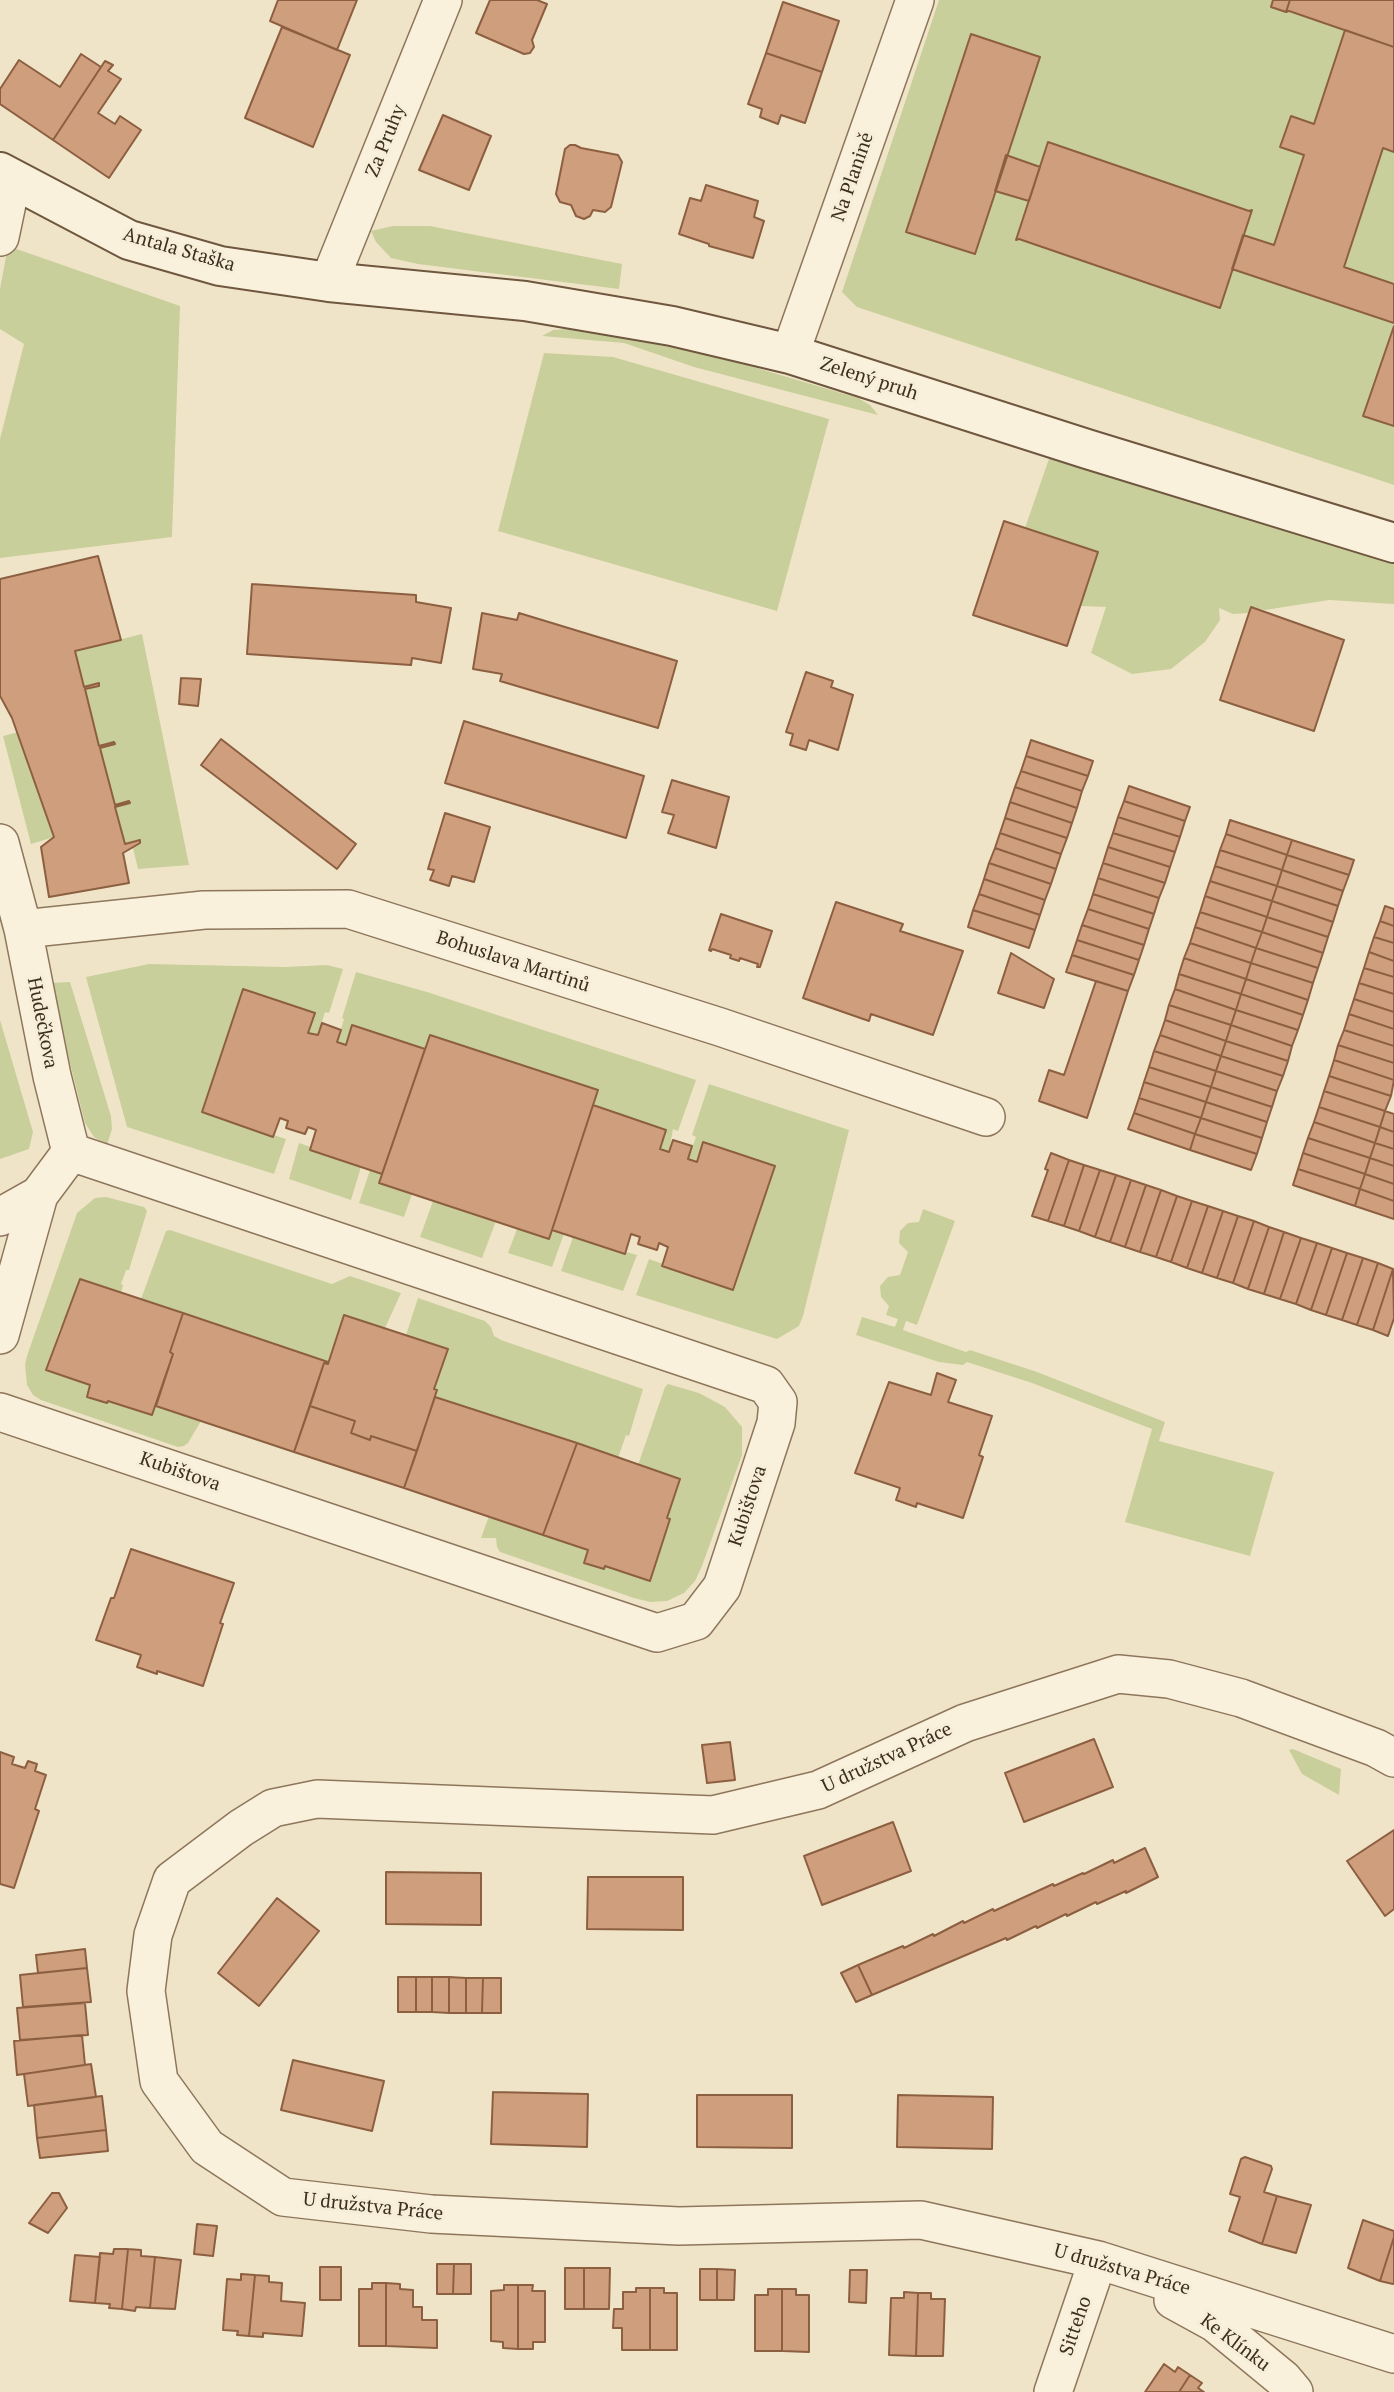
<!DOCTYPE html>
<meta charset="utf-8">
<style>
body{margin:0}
canvas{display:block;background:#f0e4c8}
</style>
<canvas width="1394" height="2392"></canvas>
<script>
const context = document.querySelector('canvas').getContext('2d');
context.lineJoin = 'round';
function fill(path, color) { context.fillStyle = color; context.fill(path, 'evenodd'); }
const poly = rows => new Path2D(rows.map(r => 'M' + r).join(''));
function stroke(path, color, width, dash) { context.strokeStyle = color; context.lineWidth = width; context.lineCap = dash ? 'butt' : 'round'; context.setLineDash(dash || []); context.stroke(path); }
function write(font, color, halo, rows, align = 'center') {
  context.font = font + ' "PT Serif",serif'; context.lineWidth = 6; context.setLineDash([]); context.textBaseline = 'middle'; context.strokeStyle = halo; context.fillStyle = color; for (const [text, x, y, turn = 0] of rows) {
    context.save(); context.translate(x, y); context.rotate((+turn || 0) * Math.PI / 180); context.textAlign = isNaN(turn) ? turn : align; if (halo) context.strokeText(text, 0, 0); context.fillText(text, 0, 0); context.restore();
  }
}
fill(poly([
 [939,0,1273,0,1272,7,1345,30,1314,124,1291,116,1280,147,1304,155,1274,245,1243,235,1251,209,1249,211,1049,142,1040,167,1006,155,1040,58,972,34,906,231,975,254,995,191,1029,201,1017,240,1232,269,1394,323,1363,416,1394,426,1394,485,857,307,842,292],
 [1383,148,1394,152,1394,284,1344,267],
 [393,226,430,226,622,264,619,289,418,264,391,258,376,242,371,231],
 [8,246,180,306,172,537,0,558,0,439,24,344,0,329,0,289],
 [567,329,683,349,750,366,858,398,870,405,878,415,694,367,624,343,542,336,553,330],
 [544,353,613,357,829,419,777,611,498,531],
 [1051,453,1394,563,1394,604,1329,600,1265,610,1251,607,1249,613,1233,614,1219,608,1220,620,1205,642,1171,669,1132,674,1091,653,1106,607,1080,606,1098,552,1025,528],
 [142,634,189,865,138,869,132,844,139,840,125,844,115,807,130,802,115,805,100,748,114,743,99,746,85,689,99,684,84,687,75,651],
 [27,730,54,837,31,844,3,736],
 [149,964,285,967,327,965,343,969,329,1013,325,1012,318,1035,308,1033,315,1013,243,990,202,1112,273,1137,274,1135,286,1139,274,1174,127,1127,86,977],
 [356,972,427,992,696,1080,678,1131,673,1129,669,1152,660,1149,666,1130,593,1105,597,1090,430,1035,425,1049,352,1025,346,1045,337,1042,344,1019,342,1018],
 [70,982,111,1116,112,1129,107,1145,94,1137,85,1123,50,983],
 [0,1020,33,1132,29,1149,0,1159],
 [709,1084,849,1130,803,1316,799,1326,777,1339,636,1295,649,1259,663,1264,662,1266,734,1290,775,1166,704,1142,697,1162,688,1159,696,1137,692,1135],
 [299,1143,311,1147,310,1150,361,1167,351,1200,289,1179],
 [370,1170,382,1174,379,1183,412,1194,404,1217,359,1203],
 [106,1197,144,1207,147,1211,129,1270,126,1270,121,1284,123,1285,121,1293,63,1329,60,1328,46,1370,90,1385,87,1397,106,1403,108,1401,152,1415,156,1406,201,1421,188,1443,184,1446,178,1447,41,1400,33,1395,27,1385,25,1364,28,1353,77,1213,95,1198],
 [433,1201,496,1221,482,1258,420,1237],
 [923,1209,955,1221,917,1325,906,1321,903,1330,966,1352,970,1350,1037,1372,1165,1422,1159,1441,1274,1472,1250,1556,1125,1522,1152,1429,1032,1383,967,1362,963,1365,939,1362,856,1335,862,1317,895,1327,898,1319,886,1315,889,1306,881,1297,880,1286,888,1277,900,1275,908,1252,899,1243,900,1231,908,1223,919,1222],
 [517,1229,548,1239,552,1230,564,1234,552,1267,508,1253],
 [170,1230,332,1284,350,1276,401,1293,385,1328,344,1315,328,1362,141,1299,166,1231],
 [573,1237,637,1255,623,1291,561,1271],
 [418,1298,485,1321,491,1327,494,1336,501,1340,643,1389,629,1436,626,1435,618,1458,435,1397,437,1390,434,1389,448,1349,406,1335],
 [668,1384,699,1393,725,1407,742,1427,742,1455,702,1566,695,1581,684,1593,667,1601,650,1602,634,1598,500,1552,497,1547,496,1538,481,1538,489,1516,588,1550,584,1563,604,1569,605,1566,650,1581,670,1520,667,1518,680,1479,638,1465,665,1387],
 [1293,1749,1341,1769,1339,1795,1302,1774,1289,1750]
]), '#c9cf9b');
const building = poly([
 [278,0,357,0,337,50,270,21,278,0],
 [490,0,537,0,547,4,532,40,534,47,530,53,524,54,476,33,490,0],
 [1273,0,1290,0,1286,12,1271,7,1273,0],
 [1290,0,1394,0,1394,47,1289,11,1286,12,1290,0],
 [783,2,839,21,822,72,766,53,783,2],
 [282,27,350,55,313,147,245,118,282,27],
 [1345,30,1394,47,1394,152,1383,148,1344,267,1394,284,1394,323,1232,269,1243,235,1274,245,1304,155,1280,147,1291,116,1314,124,1345,30],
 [971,34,1040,57,975,254,906,232,971,34],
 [766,53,822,72,805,123,781,115,778,124,760,117,762,109,748,104,766,53],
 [81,54,101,67,53,140,0,104,0,89,19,60,60,87,81,54],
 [105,61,113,65,108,71,121,79,98,113,115,124,120,116,141,130,109,178,53,140,105,61],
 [443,115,491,136,469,190,419,170,443,115],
 [1048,142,1249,211,1252,210,1220,308,1019,239,1016,240,1048,142],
 [575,145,581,148,618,155,622,162,611,207,605,212,593,210,590,216,584,219,576,216,571,205,560,202,556,194,565,149,570,145,575,145],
 [1006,155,1040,167,1029,201,995,191,1006,155],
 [706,185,758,201,754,217,764,221,753,258,709,246,709,244,679,234,690,198,701,201,706,185],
 [1394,326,1394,426,1363,416,1394,326],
 [1004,521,1098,552,1067,646,973,615,1004,521],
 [98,556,121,640,75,651,84,687,99,683,99,686,85,689,99,746,114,742,115,744,100,748,115,805,129,801,130,803,115,807,125,844,140,840,140,843,123,853,129,883,49,897,41,847,54,837,12,718,0,696,0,579,98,556],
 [252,584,416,595,416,602,451,608,441,663,412,658,411,665,247,654,252,584],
 [1251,607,1344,640,1314,731,1220,700,1251,607],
 [482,613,517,620,519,613,677,661,658,728,500,681,502,674,473,669,482,613],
 [806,672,833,681,831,687,853,695,838,750,809,740,806,750,790,745,793,734,786,732,806,672],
 [181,678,201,679,198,706,179,704,181,678],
 [464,721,644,776,626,838,445,783,464,721],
 [221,739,356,844,337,869,201,765,221,739],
 [1031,740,1093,761,1088,776,1026,756,1031,740],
 [1026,756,1088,776,1082,791,1021,771,1026,756],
 [1021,771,1082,791,1077,808,1015,787,1021,771],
 [672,780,729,797,716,848,668,833,674,815,662,812,672,780],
 [1129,786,1190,807,1185,821,1124,801,1129,786],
 [1015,787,1077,808,1072,823,1010,802,1015,787],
 [1124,801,1185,821,1180,837,1118,817,1124,801],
 [1010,802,1072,823,1067,838,1005,818,1010,802],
 [445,813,490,827,474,882,452,876,449,886,430,880,434,870,428,869,445,813],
 [1118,817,1180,837,1175,852,1113,833,1118,817],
 [1005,818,1067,838,1061,854,1000,833,1005,818],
 [1230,820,1292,840,1287,855,1226,834,1230,820],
 [1000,833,1061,854,1056,869,995,848,1000,833],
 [1113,833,1175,852,1170,867,1108,847,1113,833],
 [1226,834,1287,855,1282,870,1220,850,1226,834],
 [1292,840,1354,860,1349,875,1287,855,1292,840],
 [1108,847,1170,867,1165,883,1103,863,1108,847],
 [995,848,1056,869,1051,884,989,863,995,848],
 [1220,850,1282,870,1277,886,1215,866,1220,850],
 [1287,855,1349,875,1343,891,1282,870,1287,855],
 [989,863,1051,884,1045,900,984,879,989,863],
 [1103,863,1165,883,1159,898,1098,878,1103,863],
 [1215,866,1277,886,1272,901,1210,881,1215,866],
 [1282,870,1343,891,1338,906,1277,886,1282,870],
 [1098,878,1159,898,1154,914,1093,894,1098,878],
 [984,879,1045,900,1040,915,979,894,984,879],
 [1210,881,1272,901,1267,917,1205,896,1210,881],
 [1277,886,1338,906,1333,922,1272,901,1277,886],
 [979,894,1040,915,1035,930,973,910,979,894],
 [1093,894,1154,914,1149,929,1088,909,1093,894],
 [1205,896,1267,917,1262,932,1200,912,1205,896],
 [1272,901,1333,922,1328,937,1267,917,1272,901],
 [836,902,903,924,900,931,963,951,933,1035,871,1014,869,1021,803,998,836,902],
 [1385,906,1394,909,1394,926,1380,921,1385,906],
 [1088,909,1149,929,1144,945,1082,925,1088,909],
 [973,910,1035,930,1029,948,968,927,973,910],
 [1200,912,1262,932,1256,948,1195,927,1200,912],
 [721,914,772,931,760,967,757,967,758,964,740,958,739,961,730,958,731,955,712,949,711,951,709,950,721,914],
 [1267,917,1328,937,1323,953,1262,932,1267,917],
 [1380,921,1394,926,1394,943,1374,937,1380,921],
 [1082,925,1144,945,1139,960,1077,940,1082,925],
 [1195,927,1256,948,1251,963,1190,943,1195,927],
 [1262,932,1323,953,1318,968,1256,948,1262,932],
 [1374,937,1394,943,1394,961,1369,952,1374,937],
 [1077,940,1139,960,1134,975,1072,955,1077,940],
 [1190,943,1251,963,1246,979,1184,958,1190,943],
 [1256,948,1318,968,1313,983,1251,963,1256,948],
 [1369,952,1394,961,1394,977,1364,968,1369,952],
 [1011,953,1054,979,1044,1008,998,993,1011,953],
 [1072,955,1134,975,1128,991,1066,972,1072,955],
 [1184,958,1246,979,1241,994,1179,974,1184,958],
 [1251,963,1313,983,1308,1000,1246,979,1251,963],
 [1364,968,1394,977,1394,994,1359,983,1364,968],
 [1179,974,1241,994,1236,1010,1175,989,1179,974],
 [1246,979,1308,1000,1303,1015,1241,994,1246,979],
 [1096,981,1128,991,1087,1118,1039,1101,1049,1070,1064,1075,1096,981],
 [1359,983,1394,994,1394,1012,1354,999,1359,983],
 [243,989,315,1013,308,1033,318,1035,322,1023,341,1030,337,1042,346,1045,352,1025,425,1049,382,1174,310,1150,316,1130,308,1127,305,1134,286,1128,288,1121,280,1118,273,1137,202,1112,243,989],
 [1175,989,1236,1010,1231,1025,1169,1005,1175,989],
 [1241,994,1303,1015,1298,1030,1236,1010,1241,994],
 [1354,999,1394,1012,1394,1029,1349,1014,1354,999],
 [1169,1005,1231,1025,1226,1041,1165,1020,1169,1005],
 [1236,1010,1298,1030,1292,1046,1231,1025,1236,1010],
 [1349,1014,1394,1029,1394,1046,1344,1030,1349,1014],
 [1165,1020,1226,1041,1221,1056,1160,1035,1165,1020],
 [1231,1025,1292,1046,1288,1061,1226,1041,1231,1025],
 [1344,1030,1394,1046,1394,1063,1338,1045,1344,1030],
 [430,1035,598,1090,549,1239,379,1183,430,1035],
 [1160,1035,1221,1056,1216,1071,1154,1051,1160,1035],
 [1226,1041,1288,1061,1283,1076,1221,1056,1226,1041],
 [1338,1045,1394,1063,1394,1080,1334,1060,1338,1045],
 [1154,1051,1216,1071,1211,1087,1149,1067,1154,1051],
 [1221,1056,1283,1076,1277,1091,1216,1071,1221,1056],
 [1334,1060,1394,1080,1391,1096,1329,1076,1334,1060],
 [1149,1067,1211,1087,1206,1102,1144,1082,1149,1067],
 [1216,1071,1277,1091,1272,1107,1211,1087,1216,1071],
 [1329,1076,1391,1096,1385,1111,1324,1091,1329,1076],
 [1144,1082,1206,1102,1201,1118,1139,1098,1144,1082],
 [1211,1087,1272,1107,1267,1122,1206,1102,1211,1087],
 [1324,1091,1385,1111,1380,1127,1319,1107,1324,1091],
 [1139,1098,1201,1118,1195,1134,1134,1113,1139,1098],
 [1206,1102,1267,1122,1262,1138,1201,1118,1206,1102],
 [593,1105,666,1130,660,1149,669,1152,673,1140,692,1146,688,1159,697,1162,703,1142,775,1166,733,1290,662,1266,668,1247,659,1243,657,1250,638,1244,640,1237,631,1234,625,1254,552,1230,593,1105],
 [1319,1107,1380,1127,1375,1143,1314,1122,1319,1107],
 [1385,1111,1394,1114,1394,1132,1380,1127,1385,1111],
 [1134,1113,1195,1134,1190,1150,1128,1129,1134,1113],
 [1201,1118,1262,1138,1257,1154,1195,1134,1201,1118],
 [1314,1122,1375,1143,1370,1158,1308,1138,1314,1122],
 [1380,1127,1394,1132,1394,1149,1375,1143,1380,1127],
 [1195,1134,1257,1154,1251,1170,1190,1150,1195,1134],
 [1308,1138,1370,1158,1365,1174,1303,1153,1308,1138],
 [1375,1143,1394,1149,1394,1166,1370,1158,1375,1143],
 [1051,1153,1069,1160,1048,1221,1032,1216,1048,1170,1045,1169,1051,1153],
 [1303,1153,1365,1174,1360,1189,1298,1169,1303,1153],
 [1370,1158,1394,1166,1394,1184,1365,1174,1370,1158],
 [1069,1160,1084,1165,1064,1226,1048,1221,1069,1160],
 [1084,1165,1100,1170,1079,1231,1064,1226,1084,1165],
 [1298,1169,1360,1189,1355,1206,1293,1185,1298,1169],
 [1100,1170,1116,1175,1095,1237,1079,1231,1100,1170],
 [1365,1174,1394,1184,1394,1201,1360,1189,1365,1174],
 [1116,1175,1131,1180,1110,1242,1095,1237,1116,1175],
 [1131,1180,1146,1185,1125,1247,1110,1242,1131,1180],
 [1146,1185,1161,1190,1140,1252,1125,1247,1146,1185],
 [1360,1189,1394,1201,1394,1219,1355,1206,1360,1189],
 [1161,1190,1177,1196,1156,1257,1140,1252,1161,1190],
 [1177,1196,1192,1201,1171,1262,1156,1257,1177,1196],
 [1192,1201,1208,1206,1187,1268,1171,1262,1192,1201],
 [1208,1206,1223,1211,1202,1273,1187,1268,1208,1206],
 [1223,1211,1238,1216,1217,1278,1202,1273,1223,1211],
 [1238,1216,1254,1221,1233,1283,1217,1278,1238,1216],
 [1254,1221,1269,1227,1248,1289,1233,1283,1254,1221],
 [1269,1227,1284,1232,1264,1294,1248,1289,1269,1227],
 [1284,1232,1301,1238,1280,1299,1264,1294,1284,1232],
 [1301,1238,1317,1243,1296,1304,1280,1299,1301,1238],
 [1317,1243,1332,1248,1311,1310,1296,1304,1317,1243],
 [1332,1248,1347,1253,1326,1315,1311,1310,1332,1248],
 [1347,1253,1363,1258,1342,1320,1326,1315,1347,1253],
 [1363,1258,1378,1263,1357,1325,1342,1320,1363,1258],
 [1378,1263,1393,1269,1373,1330,1357,1325,1378,1263],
 [1393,1269,1394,1318,1388,1336,1373,1330,1393,1269],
 [80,1279,183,1313,170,1352,173,1354,152,1415,108,1401,107,1403,87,1397,90,1385,46,1370,80,1279],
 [183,1313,328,1362,328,1364,324,1363,294,1452,156,1406,173,1354,170,1352,183,1313],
 [344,1315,448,1349,434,1389,437,1390,417,1451,371,1436,370,1440,351,1433,355,1421,310,1406,324,1363,328,1364,344,1315],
 [937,1373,956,1380,948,1402,992,1416,979,1455,983,1457,963,1518,917,1503,916,1507,896,1500,900,1488,855,1473,889,1382,931,1395,937,1373],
 [435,1397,577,1443,543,1535,404,1488,435,1397],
 [310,1406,355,1421,351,1433,370,1440,371,1436,417,1451,404,1488,294,1452,310,1406],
 [577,1443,680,1479,667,1518,670,1519,650,1581,605,1566,604,1569,584,1563,588,1550,543,1535,577,1443],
 [131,1549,234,1583,220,1623,223,1624,203,1686,157,1671,157,1674,137,1667,141,1655,96,1640,111,1598,114,1598,131,1549],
 [1094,1739,1113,1787,1024,1822,1005,1773,1094,1739],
 [730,1742,735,1780,707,1783,702,1745,730,1742],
 [0,1752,14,1757,12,1764,25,1768,28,1761,37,1764,35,1771,46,1775,35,1809,39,1811,14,1888,0,1884,0,1752],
 [893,1822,911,1871,822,1905,804,1856,893,1822],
 [1394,1830,1394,1909,1385,1916,1347,1861,1394,1830],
 [1145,1848,1158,1877,1126,1893,1126,1891,1097,1904,1096,1902,1067,1916,1066,1914,1037,1928,1036,1926,1007,1940,1006,1938,872,1995,858,1965,903,1946,904,1948,933,1934,934,1936,963,1921,964,1923,993,1909,994,1911,1053,1884,1054,1886,1083,1873,1084,1874,1113,1860,1114,1863,1145,1848],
 [386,1872,481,1873,481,1925,386,1924,386,1872],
 [588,1877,683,1877,683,1930,587,1929,588,1877],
 [277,1898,319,1931,259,2006,218,1973,277,1898],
 [85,1949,87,1968,38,1973,36,1955,85,1949],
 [858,1965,872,1995,856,2002,841,1973,858,1965],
 [87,1968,91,2002,23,2007,20,1975,87,1968],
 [398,1977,416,1977,416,2012,398,2012,398,1977],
 [416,1977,432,1977,432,2012,416,2012,416,1977],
 [432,1977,449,1977,449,2013,432,2012,432,1977],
 [449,1977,466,1978,466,2013,449,2013,449,1977],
 [466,1978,483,1978,482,2013,466,2013,466,1978],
 [483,1978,501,1978,501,2013,482,2013,483,1978],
 [85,2003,88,2035,20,2040,17,2008,85,2003],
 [82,2035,85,2065,17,2075,14,2041,82,2035],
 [293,2060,384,2081,372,2131,281,2110,293,2060],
 [91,2064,96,2097,28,2106,24,2074,91,2064],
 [493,2092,588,2094,587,2147,491,2144,493,2092],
 [697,2095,792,2095,792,2148,697,2147,697,2095],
 [898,2095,993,2097,992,2149,897,2147,898,2095],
 [102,2096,106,2130,37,2138,34,2105,102,2096],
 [106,2130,108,2151,40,2158,37,2138,106,2130],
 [1245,2157,1271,2166,1272,2169,1264,2192,1277,2196,1262,2244,1229,2231,1240,2197,1230,2194,1241,2159,1245,2157],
 [52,2193,59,2193,67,2208,48,2233,29,2223,52,2193],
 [1277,2196,1311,2205,1296,2253,1262,2244,1277,2196],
 [1363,2220,1394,2231,1394,2237,1380,2281,1348,2268,1363,2220],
 [197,2224,217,2226,213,2256,194,2254,197,2224],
 [1394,2237,1394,2283,1393,2284,1380,2281,1394,2237],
 [114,2249,128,2249,122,2309,109,2308,110,2304,95,2303,100,2253,113,2254,114,2249],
 [128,2249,141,2250,141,2256,155,2257,150,2308,136,2307,135,2311,122,2309,128,2249],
 [75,2255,100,2257,95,2303,70,2301,75,2255],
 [155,2257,181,2260,175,2309,150,2308,155,2257],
 [437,2264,454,2264,453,2294,437,2294,437,2264],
 [454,2264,471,2264,471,2294,453,2294,454,2264],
 [320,2267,341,2267,341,2300,320,2300,320,2267],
 [565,2268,584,2268,584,2309,565,2309,565,2268],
 [584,2268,610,2268,609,2309,584,2309,584,2268],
 [700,2269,717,2269,717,2300,700,2300,700,2269],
 [717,2269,735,2270,734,2300,717,2300,717,2269],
 [850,2270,867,2270,866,2303,849,2302,850,2270],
 [241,2274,255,2275,249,2336,237,2335,238,2331,223,2330,227,2279,241,2280,241,2274],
 [255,2275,269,2276,269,2282,282,2283,281,2301,305,2303,302,2336,263,2333,263,2337,249,2336,255,2275],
 [372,2283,386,2283,386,2346,359,2346,359,2289,372,2289,372,2283],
 [386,2283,400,2284,400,2289,413,2290,413,2307,422,2307,422,2320,437,2320,437,2348,386,2346,386,2283],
 [504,2285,518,2285,518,2349,503,2348,503,2342,491,2341,491,2291,504,2290,504,2285],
 [518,2285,533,2285,532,2291,545,2291,545,2342,533,2342,533,2349,518,2349,518,2285],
 [636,2288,650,2288,650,2350,622,2350,622,2328,613,2328,614,2309,623,2309,623,2292,636,2292,636,2288],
 [650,2288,664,2288,664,2293,677,2293,677,2350,650,2350,650,2288],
 [768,2289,782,2289,782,2351,755,2351,755,2295,768,2295,768,2289],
 [782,2289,796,2289,796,2295,809,2295,809,2352,782,2351,782,2289],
 [904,2292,918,2293,916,2356,889,2355,891,2298,904,2298,904,2292],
 [918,2293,931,2293,931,2299,945,2299,943,2356,916,2356,918,2293],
 [1164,2364,1175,2372,1178,2367,1190,2375,1179,2392,1145,2392,1164,2364],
 [1190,2375,1202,2383,1198,2388,1204,2392,1179,2392,1190,2375]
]);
fill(building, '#cf9f7d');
stroke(building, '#8d5f41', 2);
const street = poly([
 [0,237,12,180],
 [329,282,443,0],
 [790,354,915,0],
 [0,843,23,929,52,1076,71,1152,39,1195,0,1217],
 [23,929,204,910,348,909,720,1027,986,1117],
 [0,1335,39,1195],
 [0,1412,657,1633,696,1621,722,1587,776,1423,778,1402,766,1385,71,1152],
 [1394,1758,1376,1748,1241,1698,1169,1679,1118,1674,965,1723,818,1790,713,1815,317,1799,273,1808,241,1828,172,1880,153,1935,146,1991,159,2081,207,2147,283,2197,431,2214,679,2226,921,2220,1098,2260,1394,2354],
 [1173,2300,1215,2323,1283,2379,1294,2392],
 [1053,2392,1098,2260]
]);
const secondary = poly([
 [0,172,129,240,220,266,329,282,525,301,672,326,790,354,1087,449,1394,543]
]);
stroke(street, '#8d765c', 40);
stroke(secondary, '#6f573f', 42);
stroke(street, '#faf1dc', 37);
stroke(secondary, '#faf1dc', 38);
write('19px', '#3d2e20', '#f7eed8', [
 ["Za Pruhy",386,141,-68],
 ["Na Planině",853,177,-71],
 ["Antala Staška",179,250,16],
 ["Zelený pruh",869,379,18],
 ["Bohuslava Martinů",513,962,18],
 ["Hudečkova",42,1023,79],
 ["Kubištova",180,1472,19],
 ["Kubištova",748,1506,-72],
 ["U družstva Práce",887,1758,-25],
 ["U družstva Práce",373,2207,6],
 ["U družstva Práce",1122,2270,16],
 ["Sitteho",1076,2326,-71],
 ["Ke Klínku",1235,2343,37]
]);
</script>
